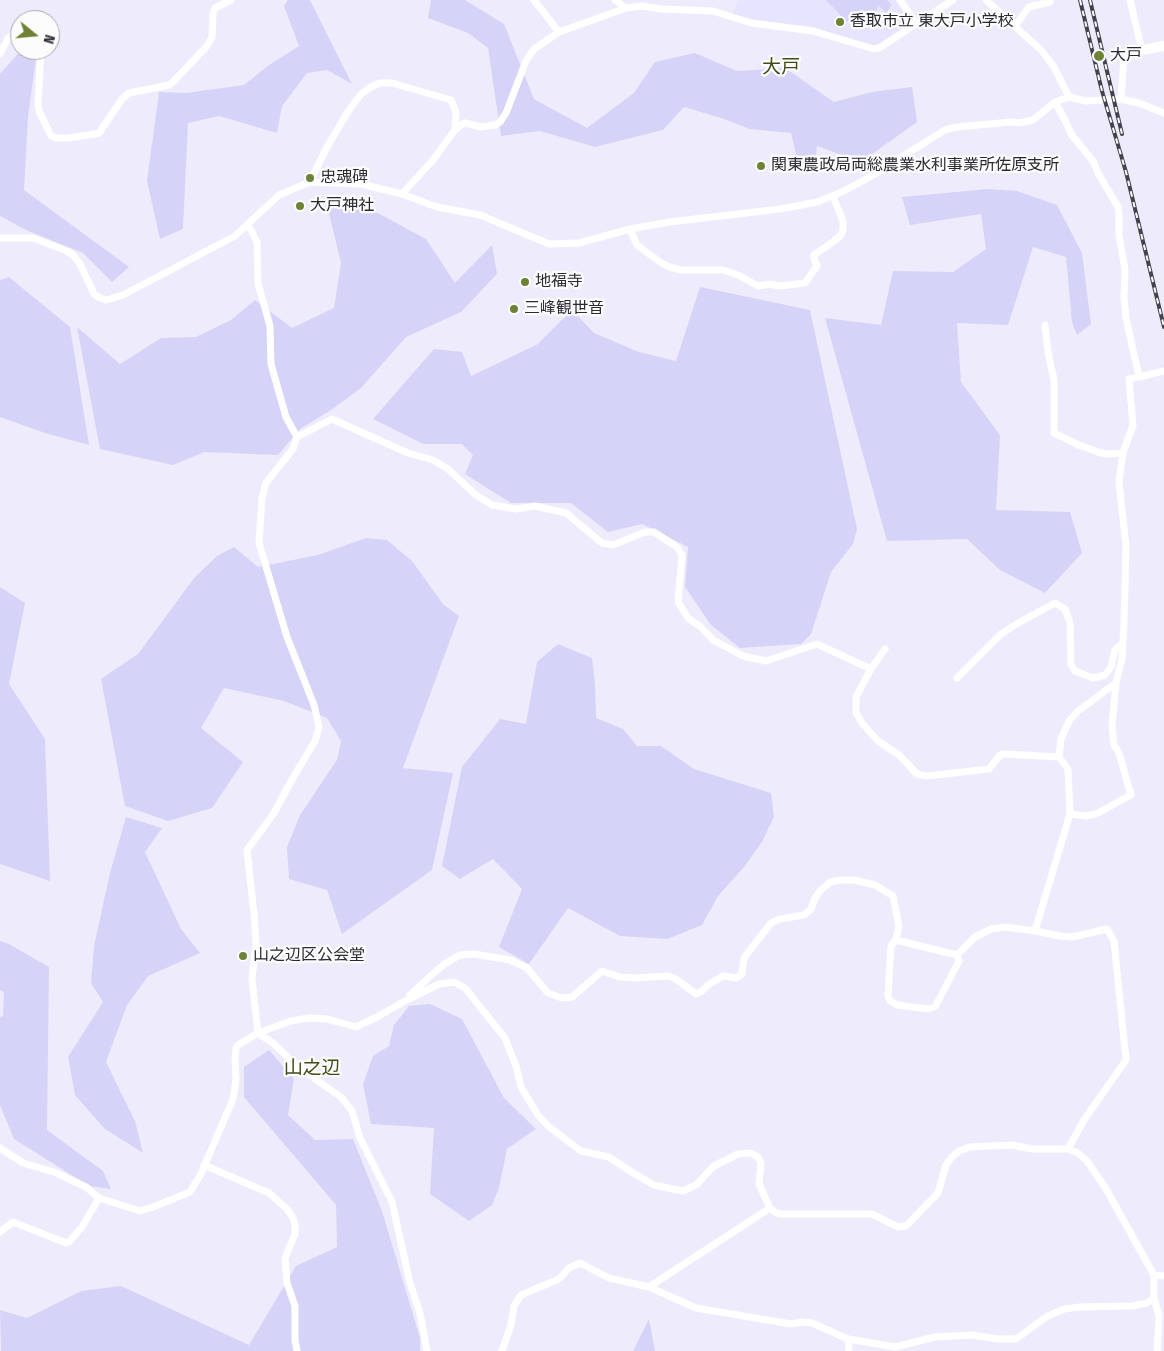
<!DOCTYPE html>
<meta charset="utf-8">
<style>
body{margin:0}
#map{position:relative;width:1164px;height:1351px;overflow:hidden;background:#eeecfc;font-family:"Fira Sans Condensed",sans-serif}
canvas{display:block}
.north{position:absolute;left:10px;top:10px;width:50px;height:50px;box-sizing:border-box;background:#fcfcfc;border:1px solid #a8a8ac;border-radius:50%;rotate:107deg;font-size:14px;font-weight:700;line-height:20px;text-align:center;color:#2a2a33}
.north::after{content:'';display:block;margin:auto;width:18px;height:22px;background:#6d8234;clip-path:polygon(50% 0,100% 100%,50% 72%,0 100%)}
</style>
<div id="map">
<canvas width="1164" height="1351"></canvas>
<div class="north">N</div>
</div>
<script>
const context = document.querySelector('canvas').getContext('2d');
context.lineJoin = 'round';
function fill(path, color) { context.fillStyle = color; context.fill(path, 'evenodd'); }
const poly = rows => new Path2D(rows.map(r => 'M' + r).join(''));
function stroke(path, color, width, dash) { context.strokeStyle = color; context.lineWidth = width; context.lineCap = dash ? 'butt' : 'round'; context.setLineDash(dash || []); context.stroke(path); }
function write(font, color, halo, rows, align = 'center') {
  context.font = font + ' "Fira Sans Condensed","Noto Sans JP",sans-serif'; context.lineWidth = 4.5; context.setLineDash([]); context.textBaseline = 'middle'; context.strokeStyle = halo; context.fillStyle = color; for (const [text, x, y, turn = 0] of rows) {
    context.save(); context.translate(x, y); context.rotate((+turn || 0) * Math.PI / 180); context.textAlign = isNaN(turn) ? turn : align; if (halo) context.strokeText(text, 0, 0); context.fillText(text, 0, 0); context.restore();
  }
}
fill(poly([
 [738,0,896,0,910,23,877,46,868,44,810,26,760,21,732,14]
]), '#e6e4ff');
fill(poly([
 [288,0,310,0,352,84,327,70,307,73,282,106,277,133,219,116,188,123,183,229,160,239,147,181,159,92,186,93,244,85,269,65,299,46,284,6],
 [431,0,465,0,504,24,534,99,587,128,634,93,655,62,695,53,737,71,785,68,834,102,872,92,912,87,917,122,861,162,817,146,814,174,798,163,791,133,750,129,721,118,684,107,663,130,595,147,540,131,501,136,488,48,468,33,428,18],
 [826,0,887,0,892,5,886,13,878,5,876,13,871,18,863,22,856,23,846,21],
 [21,50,37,51,28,117,24,190,129,267,112,282,83,253,28,231,0,216,0,74],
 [988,189,1017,191,1057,205,1082,253,1091,324,1077,335,1072,322,1066,257,1033,247,1008,325,957,323,961,382,1000,435,996,510,1070,512,1082,553,1045,593,1000,570,967,539,887,541,825,318,881,325,893,271,953,272,986,249,981,214,910,225,902,197],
 [327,205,374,211,426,239,455,283,492,245,497,274,461,312,406,337,361,388,331,410,300,429,278,455,204,452,173,465,100,449,77,327,120,364,161,338,196,337,231,320,255,300,292,328,334,308,341,263],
 [9,277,70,327,89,445,45,433,0,417,0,280],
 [700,287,810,310,857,529,853,544,831,572,811,634,801,644,740,648,711,625,685,587,688,547,642,524,608,532,571,503,511,503,465,474,473,455,462,444,423,444,373,419,434,349,462,352,471,376,538,344,572,310,594,333,639,352,676,361],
 [366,538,387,540,412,561,443,604,459,616,403,768,453,773,432,870,342,934,327,890,289,879,287,847,300,815,337,760,341,741,327,718,284,701,224,688,201,728,243,762,212,808,168,821,125,806,101,679,138,654,195,577,217,556,234,547,258,567,318,555],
 [0,587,25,603,9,684,45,739,50,881,0,864],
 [558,644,592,658,595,684,596,718,623,729,637,746,661,746,694,769,771,793,774,817,762,842,744,867,718,896,702,925,667,939,620,936,568,908,529,964,499,947,522,889,493,859,460,879,442,866,462,767,500,719,526,724,537,662],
 [126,817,162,828,145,852,181,929,200,953,148,976,127,1005,106,1062,135,1121,143,1153,105,1129,75,1095,68,1057,103,1002,91,983,94,946,110,873],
 [0,941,9,944,49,967,47,1130,103,1171,111,1189,89,1186,14,1139,0,1105,0,1017,3,1016,4,992,0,990],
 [430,1004,462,1019,504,1098,536,1129,507,1149,499,1188,492,1205,469,1221,430,1194,434,1128,371,1124,363,1084,373,1056,389,1046,394,1025,409,1006],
 [269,1050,294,1079,288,1115,315,1140,353,1139,382,1211,420,1338,420,1351,1,1351,0,1310,27,1318,81,1291,121,1286,249,1345,296,1266,337,1247,336,1205,244,1097,244,1067],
 [649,1319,655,1351,633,1351]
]), '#d6d3f8');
stroke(poly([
 [534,0,559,32],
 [615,0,626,8],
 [900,0,916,23],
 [986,0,1042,51,1054,67,1069,97,1086,101,1121,99,1139,103,1164,113],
 [1015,26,1029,7,1050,2,1050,0],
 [41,50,38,104,39,111,51,136,56,138,68,138,95,134,99,133,122,99,129,93,169,85,173,82,207,46,212,37,213,13,215,8,231,0],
 [0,54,7,40,13,34,20,33],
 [1121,99,1124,58,1142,50,1130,0],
 [1055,102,1066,122,1071,134,1093,161,1098,173,1118,207,1119,213,1119,235,1125,269,1124,297,1126,318,1139,377,1164,371],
 [310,182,326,149,347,113,361,94,371,87,380,83,392,83,451,100,456,112,455,130],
 [402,194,433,160,455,130,461,125,465,123,481,127,495,125,500,122,506,113,526,61,534,49,559,32,590,21,626,8,642,6,661,9,713,11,751,23,813,31,874,49,879,48,953,0],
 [247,226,251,230,257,242,258,283,270,326,271,364,286,417,297,437,293,449,266,483,262,498,259,543,287,637,314,705,319,727,315,741,290,783,274,813,247,850,254,914,256,944,252,979,258,1033],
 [630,229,637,245,660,262,669,267,681,270,723,270,738,275,758,286,770,284,780,286,805,283,817,266,814,259,814,255,833,242,841,235,843,230,843,221,833,196],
 [0,238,33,238,67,251,73,255,80,264,94,294,100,298,106,300,123,295,235,236,279,195,310,182,361,184,402,194,437,207,480,215,549,244,579,243,630,229,670,222,780,209,817,202,842,192,868,178,945,130,957,127,1011,122,1019,123,1033,120,1055,102,1069,97],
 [1045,325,1048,352,1054,380,1054,433,1079,445,1098,452,1107,454,1123,453],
 [297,437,332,419,408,453,433,460,448,469,476,495,492,505,516,509,535,506,566,513,602,543,613,545,645,532,654,532,677,547,682,555,678,602,688,618,701,627,713,640,743,656,766,661,817,644,871,669,856,697,856,712,862,723,878,741,899,755,917,774,927,776,989,769,1000,755,1004,754,1059,757],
 [871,669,885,649],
 [957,678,1001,634,1020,622,1055,603,1065,609,1070,623,1071,665,1075,671,1093,678,1105,675,1111,667,1115,650,1122,644],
 [1070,814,1086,816,1096,814,1131,795,1119,753,1114,745,1112,726,1116,683,1122,659,1124,624,1126,546,1119,482,1123,453,1133,425,1129,379,1139,377],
 [1035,931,1070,814,1068,769,1059,757,1061,739,1069,721,1078,711,1116,683],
 [896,940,891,946,888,996,890,1001,897,1005,928,1009,935,1007,959,961,957,955],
 [410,995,436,971,446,963,460,955,474,954,510,960,527,968,548,993,562,998,572,997,602,971,620,977,636,978,668,976,676,979,696,994,702,991,708,985,723,976,736,978,742,974,744,958,771,923,780,919,804,915,811,909,815,898,820,891,830,882,841,880,854,880,875,885,893,896,899,926,896,940,957,955,975,937,991,929,1005,927,1035,931,1060,936,1072,937,1107,929,1114,941,1126,1060,1084,1120,1068,1149],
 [258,1033,273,1043,298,1067,342,1098,352,1111,360,1138,392,1202,410,1283,420,1313,427,1351],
 [0,1148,23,1163,54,1172,86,1187,99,1198,140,1211,153,1207,190,1192,201,1174,233,1099,236,1080,235,1058,236,1048,238,1045,258,1033,291,1021,309,1018,327,1019,356,1027,377,1017,405,1001,439,984,454,982,465,988,505,1038,516,1066,521,1087,538,1115,548,1126,581,1151,609,1157,633,1173,654,1185,683,1191,696,1185,714,1166,738,1154,751,1153,758,1157,761,1163,759,1184,770,1208,776,1213,782,1214,872,1214,898,1227,906,1226,938,1193,946,1165,953,1156,959,1151,970,1147,1012,1145,1032,1149,1068,1149,1078,1153,1087,1161,1106,1189,1154,1275],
 [204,1165,269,1193,287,1209,293,1218,295,1225,295,1234,285,1258,287,1283,295,1306,295,1340,297,1351],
 [0,1232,13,1222,66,1243,70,1241,82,1227,99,1198],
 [649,1287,770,1208],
 [848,1339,849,1351],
 [502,1351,511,1325,514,1306,521,1295,559,1279,569,1268,580,1263,609,1278,649,1287,696,1308,791,1324,801,1322,812,1323,848,1339,895,1347,935,1337,972,1335,998,1339,1016,1339,1046,1317,1064,1309,1080,1307,1132,1306,1147,1303,1154,1298],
 [1157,1351,1159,1316,1154,1298,1154,1275,1164,1276]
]), '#fff', 7);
stroke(poly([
 [1142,50,1164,46]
]), '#fff', 10);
const rail = poly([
 [1080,0,1102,91,1126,172,1164,327],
 [1090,0,1122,134]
]);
stroke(rail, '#44434d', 4);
stroke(rail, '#fcfcfc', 2, [5.5]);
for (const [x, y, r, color] of [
 [840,22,5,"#6d8234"],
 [1099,56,6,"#6d8234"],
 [761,166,5,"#6d8234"],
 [310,178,5,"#6d8234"],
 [300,206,5,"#6d8234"],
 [525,282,5,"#6d8234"],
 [514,309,5,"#6d8234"],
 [243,956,5,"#6d8234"]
]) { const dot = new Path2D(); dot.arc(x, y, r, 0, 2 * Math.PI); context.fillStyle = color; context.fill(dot); stroke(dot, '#fcfcfc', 2); }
write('16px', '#2a2a33', '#fcfcfc', [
 ["香取市立 東大戸小学校",850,22],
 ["大戸",1110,56],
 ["関東農政局両総農業水利事業所佐原支所",771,166],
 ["忠魂碑",320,178],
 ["大戸神社",310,206],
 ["地福寺",535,282],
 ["三峰観世音",524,309],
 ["山之辺区公会堂",253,956]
], 'left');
write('19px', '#404e17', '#fcfcfc', [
 ["大戸",781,68],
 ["山之辺",312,1069]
]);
</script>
